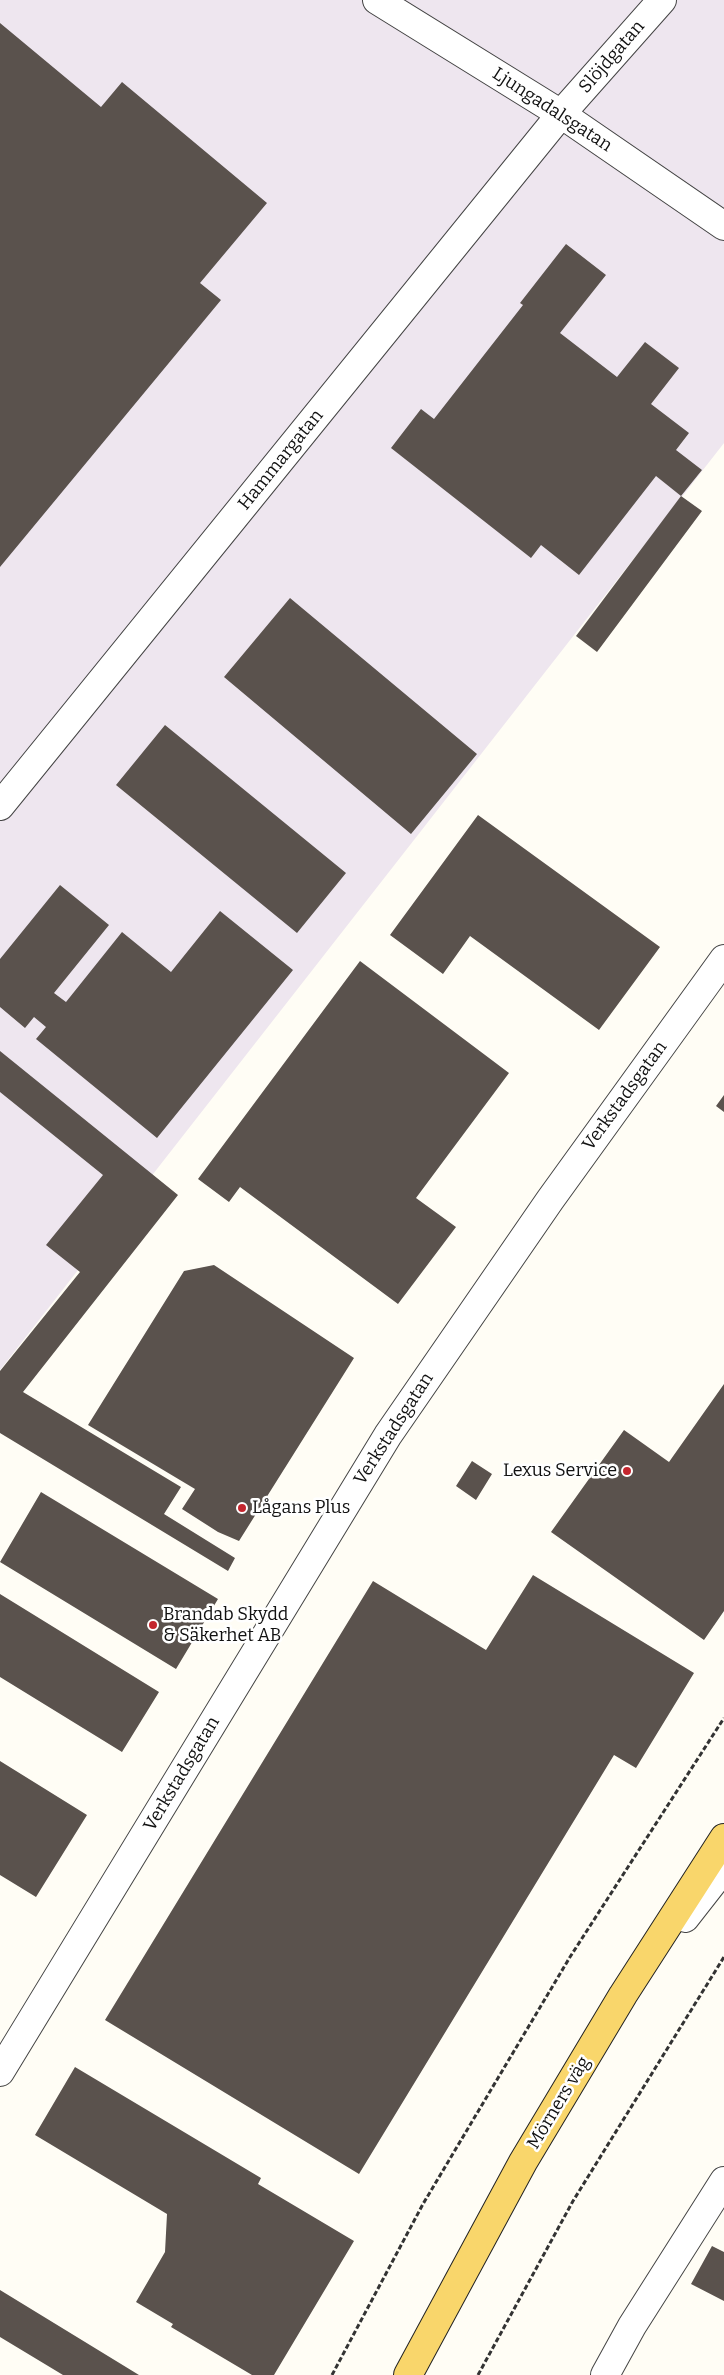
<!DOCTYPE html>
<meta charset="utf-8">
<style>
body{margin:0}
canvas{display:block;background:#fffdf5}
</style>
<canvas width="724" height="2375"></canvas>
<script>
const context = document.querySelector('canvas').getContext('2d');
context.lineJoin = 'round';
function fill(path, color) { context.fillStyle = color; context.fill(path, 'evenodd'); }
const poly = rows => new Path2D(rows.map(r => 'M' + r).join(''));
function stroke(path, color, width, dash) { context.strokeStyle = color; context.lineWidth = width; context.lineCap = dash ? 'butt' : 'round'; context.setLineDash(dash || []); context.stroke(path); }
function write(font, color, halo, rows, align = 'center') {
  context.font = font + ' Bitter,serif'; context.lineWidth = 5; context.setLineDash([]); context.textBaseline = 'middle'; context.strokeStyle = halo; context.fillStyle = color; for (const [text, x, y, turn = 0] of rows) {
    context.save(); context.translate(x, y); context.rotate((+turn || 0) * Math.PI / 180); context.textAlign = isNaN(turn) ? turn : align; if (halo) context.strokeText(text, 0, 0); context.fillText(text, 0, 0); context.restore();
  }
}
fill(poly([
 [0,0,724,0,724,443,0,1370]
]), '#eee6ef');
fill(poly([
 [0,23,101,107,122,82,267,203,200,283,221,300,0,567],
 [566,244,606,275,560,333,617,377,645,342,679,368,651,404,689,433,676,450,702,470,681,496,656,476,579,575,541,545,531,558,391,448,421,409,434,419,523,305,520,303],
 [681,496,702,511,597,652,576,636],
 [290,598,477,754,411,834,224,677],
 [165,725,346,873,297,933,116,785],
 [478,815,660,947,599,1030,470,936,443,974,390,935],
 [60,885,109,925,54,993,66,1002,122,932,171,972,220,911,293,970,157,1138,36,1039,46,1027,34,1017,25,1028,0,1007,0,959],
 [360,961,509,1073,416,1198,456,1227,398,1304,240,1187,229,1202,198,1179],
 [0,1051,178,1195,23,1392,181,1487,164,1514,235,1558,228,1571,0,1433,0,1371,80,1272,46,1245,103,1175,0,1092],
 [724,1095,724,1112,716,1106],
 [214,1265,354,1358,239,1541,218,1532,182,1509,195,1489,88,1425,184,1271],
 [724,1384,724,1611,704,1640,551,1532,624,1430,669,1462],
 [472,1461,492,1474,476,1500,456,1486],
 [41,1492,218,1599,176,1669,0,1562],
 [533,1575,694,1673,636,1768,614,1755,359,2174,105,2020,373,1581,486,1650],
 [0,1594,159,1692,122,1752,0,1677],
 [0,1761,87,1815,36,1897,0,1875],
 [75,2067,261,2178,258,2184,354,2241,274,2375,252,2375,171,2327,173,2324,136,2302,165,2252,167,2214,35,2135],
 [712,2246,724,2252,724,2301,691,2284],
 [0,2290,139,2375,63,2375,0,2337]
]), '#5a524d');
const minor = poly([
 [377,0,561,114,724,226],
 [0,806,561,114,662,0],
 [685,1918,724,1868],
 [0,2072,388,1435,550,1200,724,959],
 [605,2375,632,2326,724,2181]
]);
const major = poly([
 [408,2375,523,2162,623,1995,724,1838]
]);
stroke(minor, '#444', 30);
stroke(major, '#222', 30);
stroke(poly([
 [332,2375,423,2204,570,1957,724,1718],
 [478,2375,573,2201,724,1957]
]), '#333', 3, [5, 2.5]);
stroke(minor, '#fff', 28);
stroke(major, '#f9d66b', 28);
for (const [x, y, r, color] of [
 [627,1471,5,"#c4262e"],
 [242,1508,5,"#c4262e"],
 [153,1625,5,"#c4262e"]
]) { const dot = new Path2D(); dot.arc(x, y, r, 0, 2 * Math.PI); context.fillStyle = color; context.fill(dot); stroke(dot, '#fff', 2); }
write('18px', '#111', '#fff', [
 ["Slöjdgatan",612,57,-49],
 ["Ljungadalsgatan",552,110,33],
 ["Hammargatan",281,460,-51],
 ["Verkstadsgatan",625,1096,-54],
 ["Verkstadsgatan",394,1429,-57],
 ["Verkstadsgatan",182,1774,-59],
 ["Mörners väg",559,2103,-59]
]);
write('18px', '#111', '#fff', [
 ["Lexus Service",617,1471,"right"],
 ["Lågans Plus",252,1508],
 ["Brandab Skydd",163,1615],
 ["& Säkerhet AB",163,1636]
], 'left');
</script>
